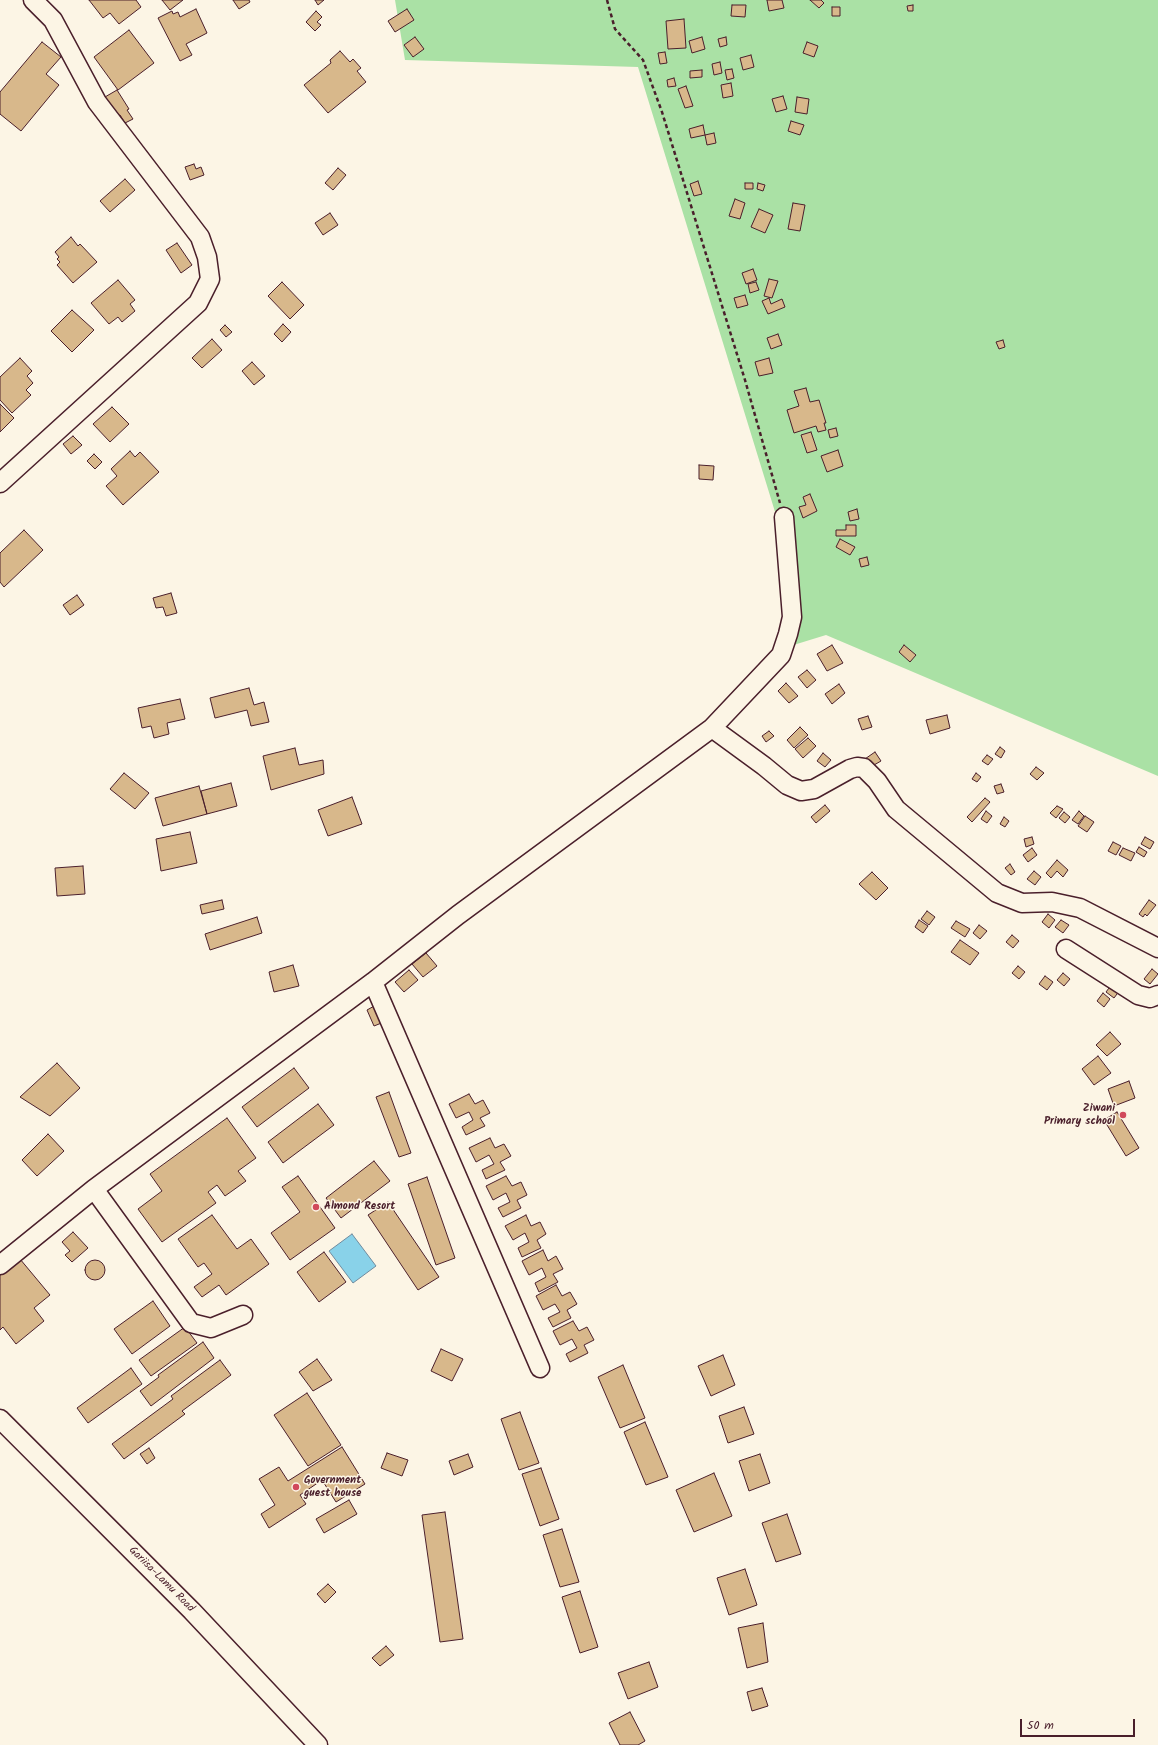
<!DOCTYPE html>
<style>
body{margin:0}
#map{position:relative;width:1158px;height:1745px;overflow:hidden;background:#fcf5e5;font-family:Kalam,sans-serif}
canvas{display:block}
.scale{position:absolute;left:1020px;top:1719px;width:115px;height:18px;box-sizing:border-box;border:2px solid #4a1f2b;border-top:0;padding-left:5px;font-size:12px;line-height:14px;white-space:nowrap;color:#4a1f2b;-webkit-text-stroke:3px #fcf5e5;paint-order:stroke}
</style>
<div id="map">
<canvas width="1158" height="1745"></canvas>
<div class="scale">50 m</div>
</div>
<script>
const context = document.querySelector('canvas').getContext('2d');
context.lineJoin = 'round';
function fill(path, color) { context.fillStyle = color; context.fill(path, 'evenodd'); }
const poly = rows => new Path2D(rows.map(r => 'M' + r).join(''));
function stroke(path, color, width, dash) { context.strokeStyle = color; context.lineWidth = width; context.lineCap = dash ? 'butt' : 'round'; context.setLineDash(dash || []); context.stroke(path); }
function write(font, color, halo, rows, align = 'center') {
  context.font = font + ' Kalam,sans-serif'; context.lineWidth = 3; context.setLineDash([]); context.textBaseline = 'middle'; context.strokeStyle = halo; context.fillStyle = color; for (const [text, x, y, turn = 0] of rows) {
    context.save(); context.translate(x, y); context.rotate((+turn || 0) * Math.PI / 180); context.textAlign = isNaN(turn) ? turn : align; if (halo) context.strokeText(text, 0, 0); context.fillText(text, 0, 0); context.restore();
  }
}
fill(poly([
 [395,0,1158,0,1158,776,826,635,787,647,780,528,638,67,405,60]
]), '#aae1a5');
const water = poly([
 [352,1234,376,1266,353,1283,329,1251,352,1234]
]);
fill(water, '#89d2e9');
stroke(water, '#708a9d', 1);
const building = poly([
 [89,0,136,0,141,7,119,24,110,13,103,18,89,0],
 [162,0,183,0,170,10,162,0],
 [233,0,249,0,250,2,239,9,233,0],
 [315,0,324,0,318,5,315,0],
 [767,0,782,0,784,8,769,11,767,0],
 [810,0,821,0,824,3,819,8,810,0],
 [732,5,746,5,745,17,731,16,732,5],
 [913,5,913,11,908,11,907,6,913,5],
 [832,7,840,7,840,16,832,16,832,7],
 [196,9,207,33,186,44,192,55,180,61,158,18,172,11,173,14,178,12,180,17,196,9],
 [407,9,414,20,395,32,388,21,407,9],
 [316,11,322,17,317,22,321,25,315,31,306,22,316,11],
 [684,19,686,48,668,49,666,21,684,19],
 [129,30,154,63,118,90,94,57,129,30],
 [415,37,424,49,413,57,404,45,415,37],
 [702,37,705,49,692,53,689,41,702,37],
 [726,37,727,45,720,47,718,39,726,37],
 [42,42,61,57,46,74,59,85,21,131,0,114,0,92,42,42],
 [807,42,818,46,814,57,803,53,807,42],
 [340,51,350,62,353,59,361,68,357,71,366,82,328,113,304,85,331,63,330,60,340,51],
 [665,52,667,63,660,64,658,53,665,52],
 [751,55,754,67,743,70,740,58,751,55],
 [720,62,722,73,714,75,712,64,720,62],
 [732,69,734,78,727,80,725,70,732,69],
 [702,70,702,77,690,78,690,71,702,70],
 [674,78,676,86,668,87,667,80,674,78],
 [731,83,733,96,723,98,721,85,731,83],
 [686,86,693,106,685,108,678,89,686,86],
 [117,90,129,109,127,110,133,119,125,123,120,115,118,116,105,97,117,90],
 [783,96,787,109,776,112,772,99,783,96],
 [797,97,809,99,807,114,795,112,797,97],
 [791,121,804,125,800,135,788,131,791,121],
 [703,125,705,135,691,138,689,129,703,125],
 [714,133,716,143,707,145,705,135,714,133],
 [194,164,196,169,201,167,204,175,190,180,185,167,194,164],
 [338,168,346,175,333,190,325,183,338,168],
 [125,179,135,190,110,212,100,201,125,179],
 [698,181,702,194,694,196,690,184,698,181],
 [745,183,753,183,753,189,745,189,745,183],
 [758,183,765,185,763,191,757,189,758,183],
 [735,199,745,203,740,219,729,216,735,199],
 [793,203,805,205,800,231,788,229,793,203],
 [759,209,773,215,765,233,751,227,759,209],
 [330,213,338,225,323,235,315,223,330,213],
 [71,237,78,246,80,244,97,262,73,283,57,265,60,262,57,259,59,257,55,252,71,237],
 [177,243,192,265,181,273,166,250,177,243],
 [753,269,757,280,746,284,742,273,753,269],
 [769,279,778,281,772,298,764,296,769,279],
 [118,280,135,300,130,304,135,311,122,322,118,317,109,324,91,303,118,280],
 [282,282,304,305,290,319,268,296,282,282],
 [756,282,759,290,750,293,748,284,756,282],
 [745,295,748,305,737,308,734,298,745,295],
 [769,298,771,304,782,299,785,307,768,314,762,301,769,298],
 [72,310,94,330,72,352,51,331,72,310],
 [283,324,291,332,282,342,274,334,283,324],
 [225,325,232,332,226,337,220,330,225,325],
 [778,334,782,345,771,349,767,338,778,334],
 [212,339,222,350,202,368,192,358,212,339],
 [1003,340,1005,347,999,349,996,342,1003,340],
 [20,358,32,371,27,376,33,383,26,390,31,395,12,413,0,400,0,377,20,358],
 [769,358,773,373,759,376,755,362,769,358],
 [252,362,265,376,254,385,242,371,252,362],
 [806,388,810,402,819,400,826,423,824,423,826,430,818,432,816,426,794,433,787,410,799,406,794,391,806,388],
 [0,404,14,418,0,432,0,404],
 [112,407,129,424,110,442,93,424,112,407],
 [836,428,838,436,830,438,828,430,836,428],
 [811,432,817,450,807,453,801,435,811,432],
 [73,436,82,445,71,454,63,444,73,436],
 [838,450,843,466,827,472,821,456,838,450],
 [130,451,135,457,140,452,159,472,123,505,106,486,117,476,111,469,130,451],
 [94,454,102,462,95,469,87,461,94,454],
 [699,465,714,466,713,480,699,479,699,465],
 [810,494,817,511,803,518,799,507,806,505,803,497,810,494],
 [857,509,859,519,850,521,848,512,857,509],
 [846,525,856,525,856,536,836,536,836,530,846,530,846,525],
 [24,530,43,550,4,587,0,582,0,553,24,530],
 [840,539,855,547,850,555,836,547,840,539],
 [867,557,869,565,861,567,859,559,867,557],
 [171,593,177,613,166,616,163,607,156,608,153,598,171,593],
 [77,595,84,605,70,615,63,605,77,595],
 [832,645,843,663,827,671,817,654,832,645],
 [904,645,916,655,910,662,899,652,904,645],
 [807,670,816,680,807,688,798,677,807,670],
 [786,683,798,696,789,703,778,691,786,683],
 [839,684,845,693,832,704,825,694,839,684],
 [249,688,254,705,264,702,269,722,251,726,247,710,215,718,210,698,249,688],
 [180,699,185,719,167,723,169,734,154,738,151,726,142,728,138,708,180,699],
 [947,715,950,728,930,734,926,720,947,715],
 [868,716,872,727,862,730,858,719,868,716],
 [800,727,808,735,794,748,787,740,800,727],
 [769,731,774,736,766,742,762,736,769,731],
 [808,738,816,746,803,758,795,749,808,738],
 [1000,747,1005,751,1001,758,995,754,1000,747],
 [295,748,299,765,323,760,324,774,271,790,263,756,295,748],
 [875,752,881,761,867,769,862,761,875,752],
 [823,753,831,760,825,767,817,761,823,753],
 [987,755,993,759,988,765,982,761,987,755],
 [1036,767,1044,773,1037,780,1030,774,1036,767],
 [124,773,149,793,135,809,110,789,124,773],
 [976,773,981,777,977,782,972,779,976,773],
 [231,783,237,806,207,814,201,791,231,783],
 [1001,784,1004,792,997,794,994,786,1001,784],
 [199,786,207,814,163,826,155,798,199,786],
 [352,797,362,824,328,836,318,810,352,797],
 [985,798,990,802,972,822,967,817,985,798],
 [825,805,830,811,816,823,811,817,825,805],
 [1057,806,1063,809,1056,818,1050,813,1057,806],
 [986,811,992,816,987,823,981,819,986,811],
 [1079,811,1084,816,1078,824,1072,820,1079,811],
 [1064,812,1070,817,1065,823,1059,818,1064,812],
 [1085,816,1094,822,1087,832,1078,826,1085,816],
 [1004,817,1009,821,1005,827,1000,824,1004,817],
 [190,832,197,863,161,871,156,839,190,832],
 [1032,837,1034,844,1026,847,1024,839,1032,837],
 [1145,837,1154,842,1150,849,1141,844,1145,837],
 [1113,842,1121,846,1116,855,1108,851,1113,842],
 [1139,847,1147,852,1144,857,1136,852,1139,847],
 [1032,848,1037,855,1028,862,1023,855,1032,848],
 [1123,848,1135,853,1131,861,1119,855,1123,848],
 [1057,860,1068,870,1063,877,1057,871,1051,878,1046,873,1057,860],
 [1010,864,1015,872,1011,875,1005,868,1010,864],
 [83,866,85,894,57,896,55,868,83,866],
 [1034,871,1041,877,1035,885,1027,879,1034,871],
 [872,872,888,888,876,900,859,884,872,872],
 [222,900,224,909,202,914,200,905,222,900],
 [1149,900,1156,905,1147,916,1145,914,1143,917,1139,914,1149,900],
 [927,911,935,917,929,925,921,919,927,911],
 [1048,914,1055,920,1049,928,1042,922,1048,914],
 [257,917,262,933,210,950,205,934,257,917],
 [919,920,928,926,923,933,915,927,919,920],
 [1061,920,1069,925,1063,933,1055,927,1061,920],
 [956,921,970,929,965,937,951,928,956,921],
 [979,925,987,931,980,939,973,933,979,925],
 [1012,935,1019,941,1013,948,1006,942,1012,935],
 [960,940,979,953,970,965,951,952,960,940],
 [426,953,437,966,423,977,412,964,426,953],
 [293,965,299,986,274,992,269,972,293,965],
 [1018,966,1025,972,1019,979,1012,973,1018,966],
 [1152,969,1158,974,1150,984,1144,979,1152,969],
 [409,970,418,980,404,992,395,982,409,970],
 [1063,973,1070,979,1064,986,1057,980,1063,973],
 [1045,976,1053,982,1047,990,1039,984,1045,976],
 [1112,984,1120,990,1114,998,1106,992,1112,984],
 [1103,993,1110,999,1104,1007,1097,1001,1103,993],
 [376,1005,384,1022,374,1026,367,1010,376,1005],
 [1110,1032,1121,1044,1107,1056,1096,1045,1110,1032],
 [1098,1056,1111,1073,1094,1085,1082,1069,1098,1056],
 [57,1063,80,1088,50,1116,20,1097,57,1063],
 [294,1068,309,1088,257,1127,242,1107,294,1068],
 [1129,1081,1135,1098,1114,1106,1108,1089,1129,1081],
 [389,1092,411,1153,399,1157,376,1097,389,1092],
 [469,1094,475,1104,483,1100,490,1113,480,1118,485,1126,466,1135,462,1127,473,1120,469,1112,456,1118,449,1104,469,1094],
 [318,1104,334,1125,283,1163,268,1142,318,1104],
 [1117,1112,1139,1148,1126,1156,1104,1120,1117,1112],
 [227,1118,256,1158,238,1171,246,1181,225,1196,217,1185,208,1192,216,1203,162,1242,138,1209,162,1191,150,1174,227,1118],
 [48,1134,64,1151,37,1176,22,1160,48,1134],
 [490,1138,495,1148,504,1144,511,1156,500,1162,505,1170,486,1179,482,1170,494,1164,489,1155,476,1162,469,1148,490,1138],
 [374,1161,390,1181,341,1218,326,1198,374,1161],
 [298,1176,335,1228,290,1260,271,1233,300,1212,282,1187,298,1176],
 [506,1176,512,1186,521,1182,527,1195,517,1200,521,1208,503,1217,498,1208,510,1202,506,1193,493,1200,486,1186,506,1176],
 [427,1177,455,1258,436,1265,408,1184,427,1177],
 [388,1202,439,1277,418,1290,368,1215,388,1202],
 [212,1215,237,1249,251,1239,269,1264,226,1295,219,1285,202,1297,194,1287,212,1274,204,1263,198,1267,178,1239,212,1215],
 [526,1215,531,1226,540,1222,546,1234,537,1240,541,1248,522,1257,518,1248,529,1242,525,1233,513,1240,505,1226,526,1215],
 [73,1232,88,1248,72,1262,65,1255,70,1251,62,1242,73,1232],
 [543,1250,548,1261,556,1256,563,1269,553,1274,558,1282,539,1292,535,1283,546,1277,542,1268,529,1275,522,1261,543,1250],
 [324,1252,346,1282,319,1302,297,1272,324,1252],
 [20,1259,50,1295,34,1308,44,1321,16,1344,3,1327,0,1330,0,1275,20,1259],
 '85 1270a10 10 0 1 1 20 0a10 10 0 1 1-20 0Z',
 [556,1285,562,1296,570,1292,577,1304,567,1310,571,1318,553,1327,548,1318,560,1312,555,1304,543,1310,536,1296,556,1285],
 [153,1301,170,1326,132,1354,114,1329,153,1301],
 [573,1321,579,1331,587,1327,594,1340,584,1345,588,1353,570,1362,566,1354,577,1348,572,1339,560,1345,553,1331,573,1321],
 [185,1327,197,1343,151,1376,139,1360,185,1327],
 [203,1342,214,1358,151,1406,140,1391,159,1377,158,1375,203,1342],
 [441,1349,463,1359,452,1381,431,1371,441,1349],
 [723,1355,735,1385,711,1396,698,1366,723,1355],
 [317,1359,332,1380,313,1391,299,1372,317,1359],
 [220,1360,231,1375,182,1411,185,1414,124,1459,112,1444,173,1399,171,1396,220,1360],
 [623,1365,645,1418,620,1428,598,1377,623,1365],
 [131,1368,142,1384,88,1423,77,1408,131,1368],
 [307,1393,341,1445,308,1466,274,1415,307,1393],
 [744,1407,754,1434,728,1443,719,1416,744,1407],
 [520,1412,539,1463,519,1470,501,1419,520,1412],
 [645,1422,668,1477,646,1485,624,1432,645,1422],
 [342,1447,365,1484,336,1502,322,1480,300,1495,306,1504,269,1528,261,1514,275,1505,259,1479,279,1467,288,1481,342,1447],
 [149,1448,155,1458,147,1464,140,1454,149,1448],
 [387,1453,408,1460,402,1476,381,1468,387,1453],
 [468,1454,473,1467,454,1475,449,1461,468,1454],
 [760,1454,770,1483,749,1491,739,1461,760,1454],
 [541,1468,559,1519,540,1526,522,1474,541,1468],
 [714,1473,732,1516,694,1532,676,1490,714,1473],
 [349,1500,357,1514,324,1533,316,1519,349,1500],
 [445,1512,463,1639,440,1642,422,1515,445,1512],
 [787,1514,801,1554,776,1562,762,1523,787,1514],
 [562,1529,579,1582,560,1587,543,1535,562,1529],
 [745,1569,757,1605,729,1615,717,1578,745,1569],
 [328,1584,336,1592,325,1603,317,1594,328,1584],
 [580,1591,598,1647,580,1653,562,1597,580,1591],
 [763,1623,768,1662,747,1668,738,1628,763,1623],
 [386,1646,394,1655,380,1666,372,1658,386,1646],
 [649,1662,658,1687,628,1699,618,1673,649,1662],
 [762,1688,768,1706,752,1711,747,1692,762,1688],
 [630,1712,645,1741,638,1745,620,1745,609,1723,630,1712]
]);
fill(building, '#d8b88b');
stroke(building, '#4a1f2b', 1);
const minor = poly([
 [0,483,198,303,210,279,207,257,200,237,97,102,53,20,33,0],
 [712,728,764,766,787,785,801,791,814,789,850,769,857,767,864,768,877,781,896,809,997,893,1022,903,1052,902,1080,908,1158,948],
 [1066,949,1138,995,1150,998,1158,995],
 [373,982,540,1368],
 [94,1189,191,1323,211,1328,243,1315],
 [0,1265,94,1189,373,982,458,915,712,728,781,655,788,634,792,617,784,517],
 [0,1419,192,1611,318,1745]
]);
stroke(minor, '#4a1f2b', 21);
stroke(poly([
 [607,0,615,29,643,60,662,112,745,380,780,503]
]), '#4a1f2b', 2.5, [4, 3]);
stroke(minor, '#fcf5e5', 18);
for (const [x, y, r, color] of [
 [1123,1115,4,"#d1495b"],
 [316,1207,4,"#d1495b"],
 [296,1487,4,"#d1495b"]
]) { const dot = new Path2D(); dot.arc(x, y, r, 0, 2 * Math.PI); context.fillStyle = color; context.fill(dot); stroke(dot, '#fcf5e5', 1.5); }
write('bold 11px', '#4a1f2b', '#fcf5e5', [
 ["Ziwani",1115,1109,"right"],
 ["Primary school",1115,1122,"right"],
 ["Almond Resort",324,1207],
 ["Government",304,1481],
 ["guest house",304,1494]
], 'left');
write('11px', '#4a1f2b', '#fcf5e5', [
 ["Gariisa-Lamu Road",161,1580,45]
]);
</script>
